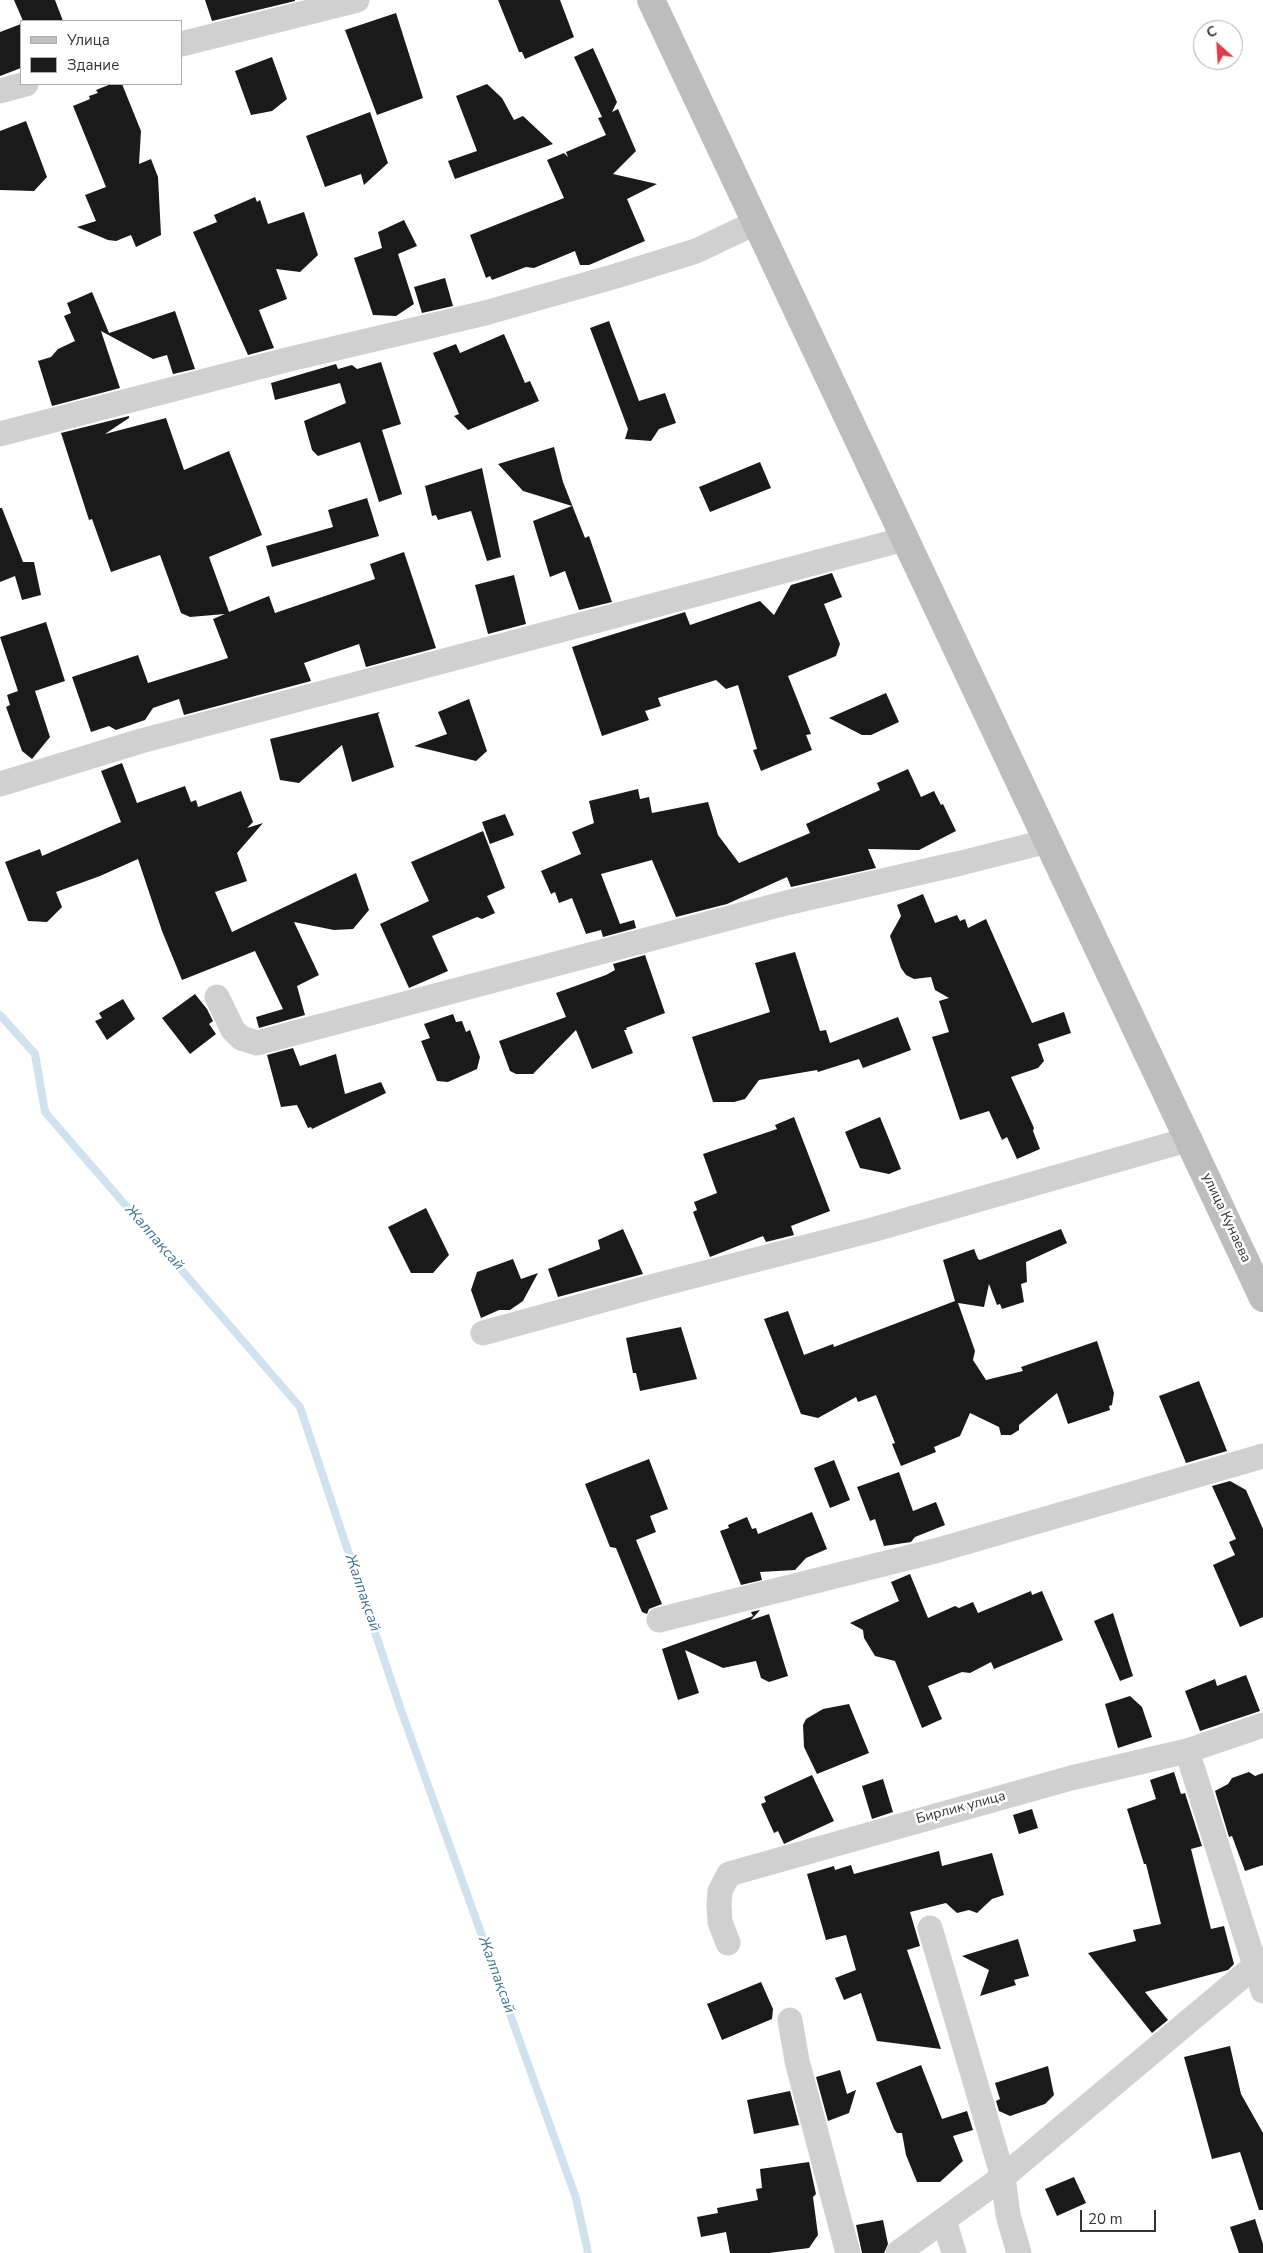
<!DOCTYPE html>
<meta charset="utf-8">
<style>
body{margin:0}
#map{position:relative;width:1263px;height:2253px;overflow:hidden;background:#fff;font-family:"Nunito Sans",sans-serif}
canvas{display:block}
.legend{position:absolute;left:20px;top:20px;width:162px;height:65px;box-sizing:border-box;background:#fff;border:1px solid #adadad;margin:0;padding:6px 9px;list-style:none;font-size:15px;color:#333}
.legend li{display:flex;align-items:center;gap:10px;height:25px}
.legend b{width:25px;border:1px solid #adadad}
.north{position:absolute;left:1193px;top:20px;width:50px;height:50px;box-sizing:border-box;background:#fff;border:1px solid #adadad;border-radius:50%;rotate:334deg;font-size:14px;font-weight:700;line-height:20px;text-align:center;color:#333}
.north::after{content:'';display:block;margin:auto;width:18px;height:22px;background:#e63946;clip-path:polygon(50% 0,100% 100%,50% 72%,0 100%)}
.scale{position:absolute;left:1080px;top:2210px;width:76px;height:22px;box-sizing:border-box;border:2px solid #333;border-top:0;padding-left:6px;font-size:15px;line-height:18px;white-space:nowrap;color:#333;-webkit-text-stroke:4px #fff;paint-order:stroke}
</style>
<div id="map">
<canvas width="1263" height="2253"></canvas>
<ul class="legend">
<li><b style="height:6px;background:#bdbdbd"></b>Улица</li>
<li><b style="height:14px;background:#1a1a1a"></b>Здание</li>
</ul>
<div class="north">С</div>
<div class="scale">20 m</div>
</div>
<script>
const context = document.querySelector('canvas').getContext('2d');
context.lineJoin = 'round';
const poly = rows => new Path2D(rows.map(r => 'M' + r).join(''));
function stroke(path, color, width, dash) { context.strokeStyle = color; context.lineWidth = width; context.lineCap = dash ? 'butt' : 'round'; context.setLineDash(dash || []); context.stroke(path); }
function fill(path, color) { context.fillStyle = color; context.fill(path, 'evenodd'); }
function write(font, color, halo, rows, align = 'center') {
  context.font = font + ' "Nunito Sans",sans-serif'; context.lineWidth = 5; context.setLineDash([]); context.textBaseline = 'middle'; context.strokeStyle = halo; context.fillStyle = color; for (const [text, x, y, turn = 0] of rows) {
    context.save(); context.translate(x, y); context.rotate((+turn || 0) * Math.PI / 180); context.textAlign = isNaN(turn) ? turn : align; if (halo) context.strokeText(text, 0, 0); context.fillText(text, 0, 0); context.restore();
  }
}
stroke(poly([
 [0,1015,35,1054,45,1112,300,1407,401,1710,576,2198,588,2253]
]), '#cfe2ee', 8);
fill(poly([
 [14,0,55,0,63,21,23,21],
 [205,0,295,0,295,1,212,21],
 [498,0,560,0,574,37,525,59,522,52,519,52],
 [396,13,423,98,377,115,345,30],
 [21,24,21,68,0,76,0,32],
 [593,48,617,102,612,112,618,109,636,151,613,174,657,184,627,199,645,241,589,265,580,265,575,251,534,268,526,267,492,280,490,276,486,278,470,235,564,198,547,160,564,153,568,157,566,152,606,135,598,118,602,117,574,57],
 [272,57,287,99,272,111,251,115,235,71],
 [111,84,122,84,141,131,139,164,151,159,158,177,161,235,136,247,131,235,116,241,108,240,77,227,96,221,85,195,106,187,73,106,90,99,89,96,98,93,96,90],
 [487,84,502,98,514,120,523,116,553,144,455,179,448,161,477,151,456,96],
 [370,112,388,163,364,185,361,174,325,187,306,136],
 [26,121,47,177,34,191,0,190,0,131],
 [255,197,257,202,260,200,268,224,304,212,318,255,300,272,276,269,287,299,259,310,274,348,248,355,193,232,217,222,214,215],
 [404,220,417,246,398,254,414,304,396,316,373,315,354,258,382,248,378,232],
 [445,278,453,306,422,313,414,287],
 [92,292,109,333,175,311,195,369,173,374,167,355,153,359,101,331,120,388,52,406,38,361,51,357,58,349,75,341,64,316,71,313,67,303],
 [609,321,639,401,665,393,676,423,659,429,651,441,625,439,628,429,590,328],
 [504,334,525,383,530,381,539,401,468,430,454,416,459,414,433,353,456,344,460,353],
 [381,362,401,424,382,430,402,494,379,502,360,442,318,456,312,450,304,421,346,403,340,383,275,400,271,383,336,364,338,369,352,365,357,369],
 [129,416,129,418,105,434,166,418,184,470,229,451,262,535,209,557,229,612,269,596,275,613,375,579,370,564,404,552,436,648,366,667,359,644,304,663,311,681,184,715,179,699,153,708,145,720,116,730,109,726,91,732,72,677,138,655,148,683,228,658,213,619,225,614,190,617,181,613,160,555,111,572,92,519,89,520,61,433],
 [554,447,563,482,585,538,589,536,612,602,579,610,565,571,550,577,533,521,572,506,523,491,498,464],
 [760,462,771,488,710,512,699,487],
 [482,468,501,557,487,561,471,511,438,520,436,515,432,516,425,486],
 [367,498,379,536,272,567,266,546,333,527,328,510],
 [0,508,2,508,23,562,34,562,41,595,22,600,15,576,0,582],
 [832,573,842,597,824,604,840,644,836,656,788,676,811,734,806,735,812,750,761,771,753,750,757,749,738,685,726,689,716,680,658,698,661,706,645,711,649,720,602,736,572,647,685,612,690,625,760,601,774,615,791,585],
 [514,575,526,624,488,634,475,585],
 [46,622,65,681,35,691,50,737,32,759,22,751,6,707,10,705,7,695,18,691,0,637],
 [886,693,899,722,871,735,862,735,829,718],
 [469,699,487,751,476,761,414,746,447,734,438,712],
 [380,712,378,714,394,767,352,782,342,745,299,783,280,780,270,739],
 [122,763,137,803,185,786,191,802,196,800,198,807,241,791,253,822,247,828,263,823,237,853,247,881,215,892,232,932,356,873,369,910,353,929,334,930,294,922,319,975,297,986,305,1015,259,1028,256,1017,283,1009,255,951,182,980,162,931,138,859,100,876,56,892,62,907,47,922,28,921,5,862,40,849,42,856,121,822,101,771],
 [908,769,921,797,934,791,941,805,943,804,956,831,919,850,868,849,876,868,791,887,787,877,727,904,676,917,652,860,601,874,620,924,634,920,636,928,603,937,601,930,586,934,572,898,559,903,555,892,551,894,541,871,581,854,572,832,594,823,589,801,638,789,640,799,649,797,652,813,708,802,718,835,739,863,810,833,806,824,880,790,877,783],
 [505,814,514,835,490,844,482,822],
 [483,831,505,888,487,896,495,913,482,919,477,917,432,936,448,971,409,988,380,924,429,901,411,862],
 [923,894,935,923,957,915,960,921,965,919,968,928,986,919,1032,1023,1064,1012,1071,1033,1038,1044,1044,1061,1038,1068,1011,1077,1034,1128,1033,1131,1040,1149,1017,1159,1007,1137,1002,1140,989,1111,960,1120,932,1037,949,1032,939,1001,949,998,935,990,931,977,914,979,906,975,901,968,890,936,901,916,897,905],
 [795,952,820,1031,826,1030,830,1043,898,1017,911,1050,863,1068,859,1059,818,1072,817,1070,759,1080,745,1099,734,1102,713,1102,692,1037,770,1012,755,963],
 [645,955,665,1013,626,1028,627,1030,624,1030,633,1053,592,1069,576,1030,533,1074,516,1074,510,1071,499,1041,566,1017,556,993,606,975,615,970,613,964],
 [195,994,207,1009,213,1021,209,1024,216,1034,190,1054,162,1018],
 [123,999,135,1019,107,1040,95,1021,102,1018,99,1013],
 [453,1014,456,1022,462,1021,466,1032,470,1030,480,1057,477,1069,448,1082,437,1081,421,1041,430,1038,424,1024],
 [293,1048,300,1066,336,1054,345,1094,381,1082,386,1093,312,1129,311,1127,308,1128,297,1105,281,1107,267,1055],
 [794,1117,830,1211,791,1226,794,1235,766,1242,763,1236,710,1257,693,1212,697,1210,694,1202,717,1193,703,1154,777,1129,775,1125],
 [880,1117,901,1169,889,1174,860,1168,845,1132],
 [426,1208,449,1255,433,1273,411,1273,388,1227],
 [623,1229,643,1274,558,1297,548,1269,600,1249,598,1240],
 [1061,1229,1067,1243,1026,1262,1027,1282,1021,1284,1024,1302,1002,1309,1000,1304,997,1305,989,1284,984,1307,958,1303,975,1351,973,1360,986,1380,1023,1371,1021,1367,1097,1341,1114,1393,1112,1405,1109,1406,1110,1410,1068,1424,1057,1393,1019,1425,1019,1430,1011,1435,1001,1435,999,1427,970,1413,960,1436,934,1447,936,1452,901,1466,892,1444,895,1443,876,1395,858,1402,856,1397,818,1418,801,1414,764,1319,788,1311,804,1355,833,1344,834,1347,955,1301,943,1260,974,1249,978,1259,980,1260],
 [513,1259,521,1279,538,1273,523,1301,510,1310,499,1310,481,1318,471,1290,477,1272],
 [681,1327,697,1379,640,1391,636,1373,633,1373,626,1338],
 [1199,1381,1227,1451,1186,1463,1159,1396],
 [649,1459,668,1509,650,1516,656,1532,636,1540,662,1604,649,1609,647,1614,642,1612,616,1548,610,1547,585,1484],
 [834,1460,850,1500,830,1508,814,1468],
 [899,1472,913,1511,936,1502,945,1525,915,1537,911,1542,884,1546,875,1519,870,1521,857,1487],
 [1230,1481,1246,1490,1263,1529,1263,1617,1240,1627,1213,1565,1235,1555,1229,1542,1236,1539,1212,1486],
 [812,1512,827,1549,806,1558,795,1570,760,1572,762,1580,741,1585,720,1531,729,1528,728,1525,747,1517,752,1529,756,1528,758,1534],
 [910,1574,928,1618,955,1606,959,1608,973,1602,978,1613,1031,1591,1032,1595,1042,1591,1063,1640,994,1669,991,1662,970,1673,962,1672,928,1686,942,1719,922,1728,895,1661,875,1656,864,1638,863,1630,850,1623,899,1601,891,1582],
 [760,1610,751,1620,769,1614,788,1676,769,1682,761,1678,756,1661,723,1668,685,1650,699,1693,678,1700,662,1649,753,1616,751,1612],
 [1113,1613,1133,1676,1120,1681,1094,1621],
 [1246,1675,1260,1711,1200,1731,1185,1691,1215,1679,1217,1686],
 [1130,1696,1142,1707,1152,1737,1118,1748,1105,1704],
 [849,1704,869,1753,817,1774,804,1747,803,1725,806,1719,823,1709],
 [1174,1772,1181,1794,1185,1793,1202,1846,1191,1849,1211,1929,1224,1926,1234,1964,1228,1970,1145,1992,1168,2020,1152,2033,1088,1953,1136,1941,1133,1930,1161,1924,1146,1864,1144,1864,1127,1809,1156,1799,1150,1780],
 [1249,1772,1255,1776,1263,1773,1263,1865,1245,1871,1232,1836,1229,1837,1215,1791,1228,1784,1232,1778],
 [812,1775,834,1821,784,1844,778,1831,774,1833,761,1804,766,1802,764,1797],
 [883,1779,893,1812,872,1819,862,1786],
 [1032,1809,1038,1828,1019,1834,1013,1815],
 [939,1851,942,1866,992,1853,1004,1895,992,1899,977,1913,969,1910,957,1913,946,1903,910,1912,920,1946,907,1950,941,2049,877,2041,861,1993,844,2000,835,1978,856,1970,846,1935,826,1940,807,1874,834,1866,835,1870,851,1865,854,1874],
 [1018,1939,1029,1976,1014,1980,1016,1985,980,1996,989,1970,962,1956],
 [761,1982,773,2009,772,2019,722,2040,707,2004],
 [1230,2046,1241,2094,1263,2133,1263,2210,1259,2210,1240,2152,1212,2159,1184,2057],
 [921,2065,942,2119,967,2111,973,2130,953,2136,963,2161,940,2182,917,2182,906,2155,902,2133,897,2133,894,2129,876,2083],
 [1048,2066,1054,2095,1045,2104,1010,2116,999,2111,996,2101,1000,2099,995,2083],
 [840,2070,847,2094,856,2090,849,2113,828,2121,816,2077],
 [790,2091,799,2125,754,2134,747,2100],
 [809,2162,816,2194,813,2197,818,2235,809,2248,769,2253,730,2253,726,2232,701,2237,697,2217,718,2213,717,2208,758,2200,756,2189,762,2188,760,2169],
 [1074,2177,1086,2203,1057,2216,1045,2189],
 [1255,2219,1263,2244,1263,2253,1239,2253,1230,2227],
 [883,2220,888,2244,884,2253,862,2253,856,2225]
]), '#1a1a1a');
stroke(poly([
 [181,44,357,0],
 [0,91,26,84],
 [0,434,286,360,485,313,616,276,696,251,755,223],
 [0,784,141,741,905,539],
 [217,997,233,1030,241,1038,257,1043,786,903,961,863,1048,841],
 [483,1333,658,1285,872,1230,1190,1139],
 [659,1620,935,1551,1263,1456],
 [1187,1751,1263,1991],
 [930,1928,1003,2177,1008,2215,1019,2253],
 [728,1943,720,1922,719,1905,720,1891,729,1874,1071,1778,1187,1751,1263,1725],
 [790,2020,797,2061,848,2253],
 [944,2220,954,2253],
 [898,2253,1003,2177,1263,1959]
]), '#d0d0d0', 25);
stroke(poly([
 [651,0,1263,1298]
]), '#bdbdbd', 28);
write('14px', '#333', '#fff', [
 ["улица Кунаева",1226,1218,65],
 ["Бирлик улица",961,1808,-15]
]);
write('italic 15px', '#3f7597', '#fff', [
 ["Жалпақсай",154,1238,49],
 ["Жалпақсай",362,1593,71],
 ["Жалпақсай",496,1975,70]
]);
</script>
